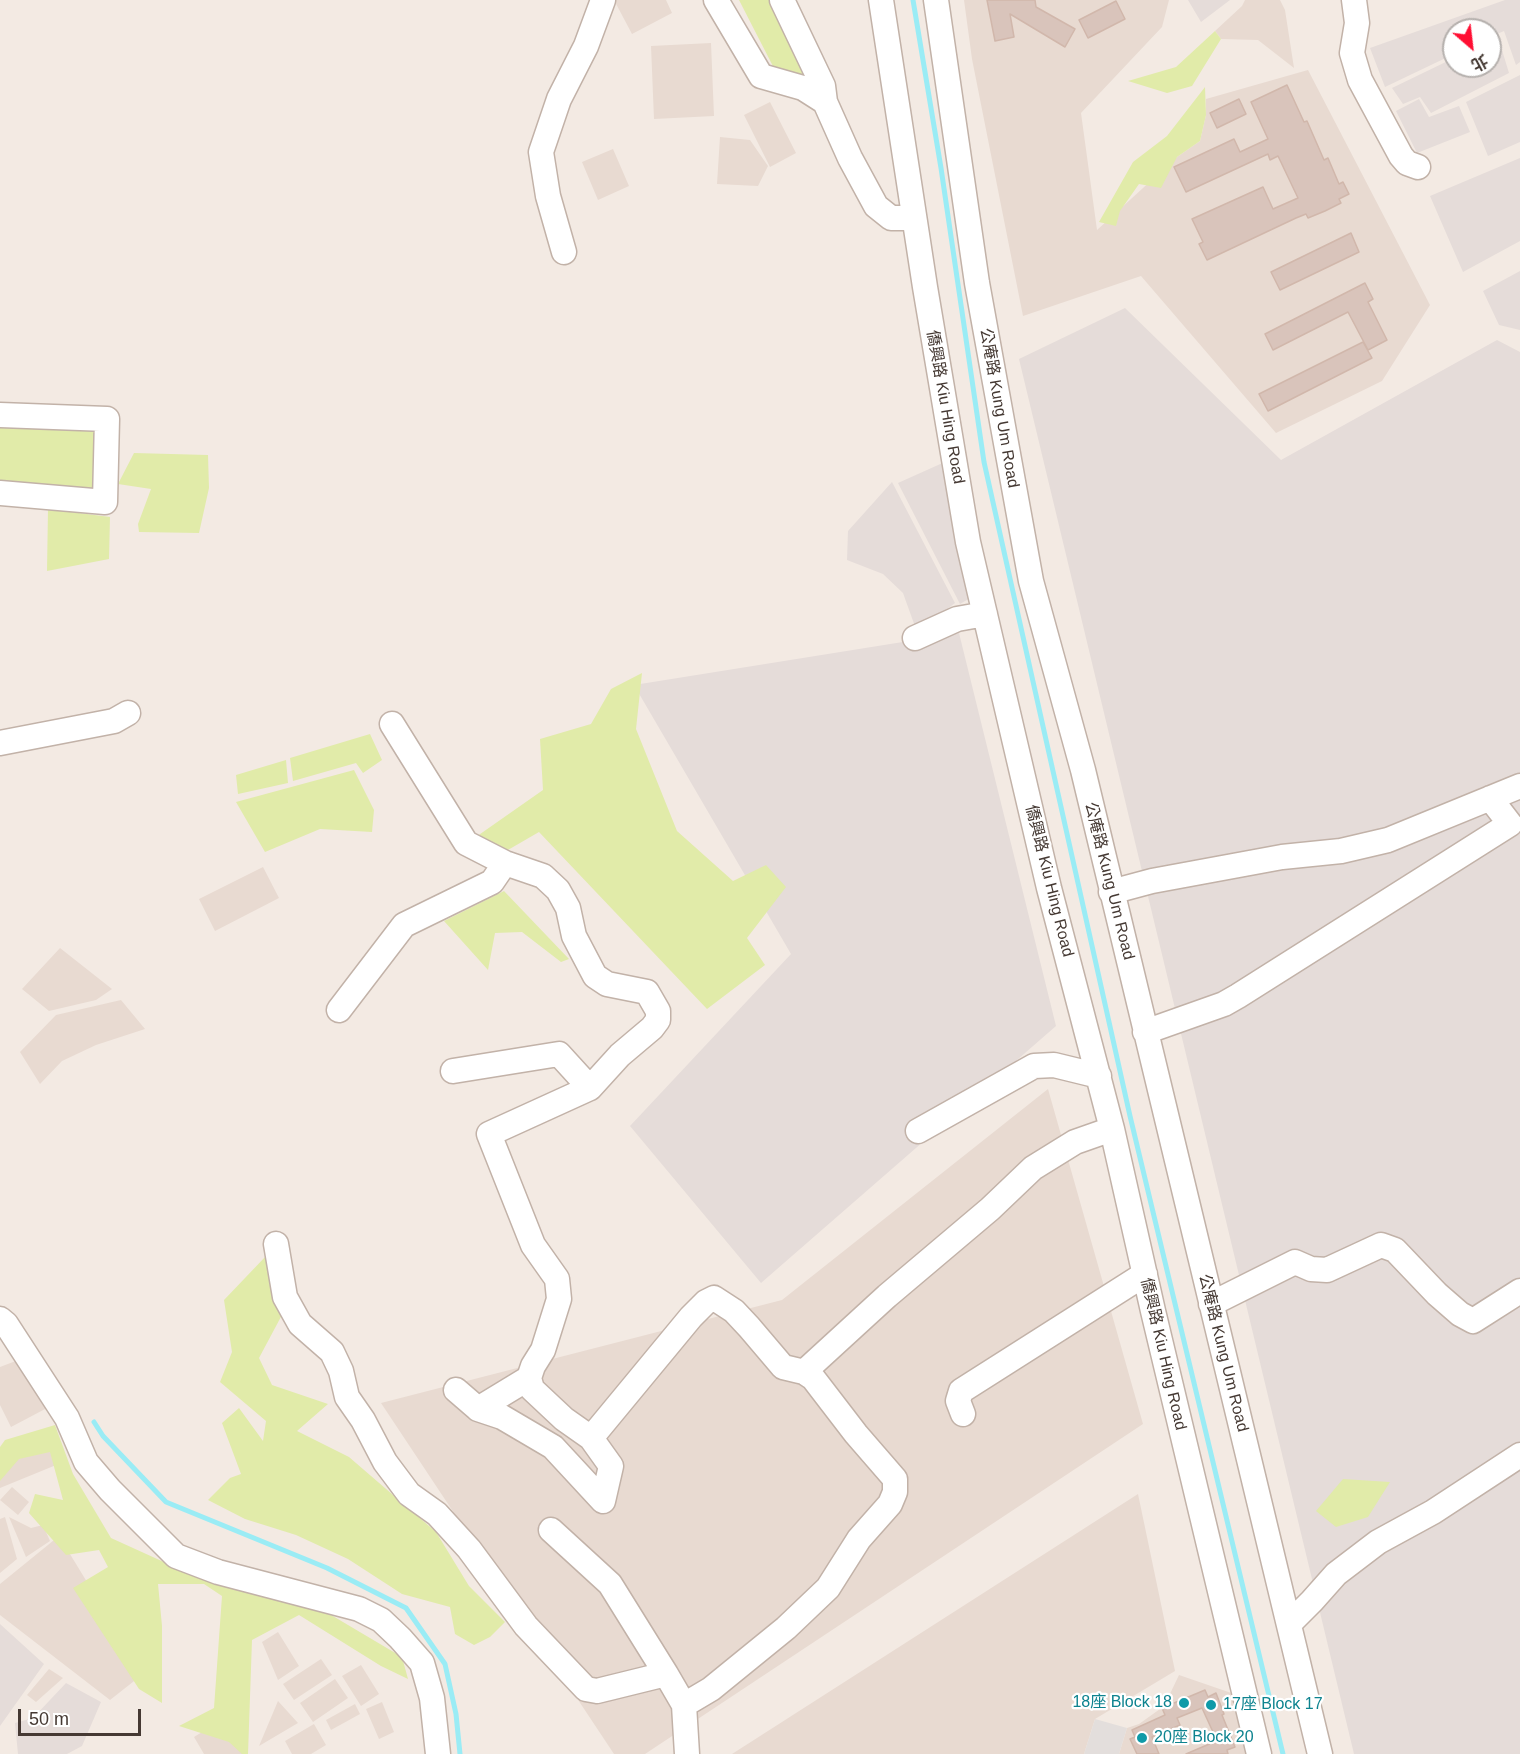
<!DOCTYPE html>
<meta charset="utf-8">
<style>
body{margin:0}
#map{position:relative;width:1520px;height:1754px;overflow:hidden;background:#f3eae3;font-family:Helvetica,"Noto Sans TC",sans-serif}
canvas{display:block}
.north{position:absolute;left:1442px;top:18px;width:60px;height:60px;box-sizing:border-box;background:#fff;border:2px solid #b5b0ad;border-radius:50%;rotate:152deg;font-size:16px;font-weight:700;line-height:24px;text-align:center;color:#453933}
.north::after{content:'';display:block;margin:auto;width:21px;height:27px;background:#ff0f33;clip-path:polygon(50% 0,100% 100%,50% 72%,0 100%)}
.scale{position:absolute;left:18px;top:1709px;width:123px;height:27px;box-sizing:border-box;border:3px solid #453933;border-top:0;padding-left:8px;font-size:18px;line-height:21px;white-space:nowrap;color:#453933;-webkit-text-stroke:4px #fff;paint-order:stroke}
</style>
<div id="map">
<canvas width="1520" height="1754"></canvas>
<div class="north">北</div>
<div class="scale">50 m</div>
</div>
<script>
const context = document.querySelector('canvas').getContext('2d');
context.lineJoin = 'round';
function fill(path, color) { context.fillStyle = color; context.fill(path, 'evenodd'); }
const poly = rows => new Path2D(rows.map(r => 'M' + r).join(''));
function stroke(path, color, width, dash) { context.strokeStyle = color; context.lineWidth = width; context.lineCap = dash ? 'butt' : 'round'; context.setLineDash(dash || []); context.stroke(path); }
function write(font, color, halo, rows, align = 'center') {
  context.font = font + ' Helvetica,"Noto Sans TC",sans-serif'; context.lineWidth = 4.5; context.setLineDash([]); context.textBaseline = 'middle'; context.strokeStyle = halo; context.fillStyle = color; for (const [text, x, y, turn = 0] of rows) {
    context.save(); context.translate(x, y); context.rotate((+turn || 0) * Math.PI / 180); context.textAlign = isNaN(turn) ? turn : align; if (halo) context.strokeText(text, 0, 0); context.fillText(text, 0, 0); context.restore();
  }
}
fill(poly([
 [614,0,666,0,672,13,632,34],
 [964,0,1169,0,1162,27,1081,113,1097,230,1177,157,1200,141,1206,115,1206,99,1308,70,1430,305,1382,381,1276,433,1141,276,1023,316,972,59],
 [1245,0,1280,0,1285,10,1294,68,1258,40,1221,39,1215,31,1242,6],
 [711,43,714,116,654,119,651,46],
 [770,102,796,153,770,167,744,115],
 [720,137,750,140,768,166,758,186,717,184],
 [613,149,629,186,598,200,582,162],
 [263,867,279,898,215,931,199,899],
 [60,948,112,989,96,1000,49,1011,22,989],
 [121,1000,145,1029,96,1045,62,1061,40,1084,20,1052,56,1015],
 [1048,1089,1143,1424,645,1754,614,1754,381,1403,782,1300],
 [21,1359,47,1408,11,1427,0,1405,0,1367],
 [44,1434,61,1463,0,1488,0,1463],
 [12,1487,29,1502,18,1515,0,1500],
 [1138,1494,1175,1671,1095,1719,1084,1754,732,1754],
 [5,1517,17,1559,0,1573,0,1519],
 [9,1517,31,1528,43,1525,50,1541,26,1557],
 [59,1536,143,1674,110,1700,0,1615,0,1584],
 [278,1632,299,1666,278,1680,262,1642],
 [321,1659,332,1675,294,1700,283,1684],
 [361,1665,379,1694,361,1706,342,1676],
 [49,1669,63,1678,36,1702,27,1695],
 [1179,1675,1240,1696,1254,1754,1119,1754,1127,1728,1139,1724,1160,1709,1168,1698],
 [335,1679,348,1698,313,1722,300,1703],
 [278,1701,298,1723,259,1746],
 [382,1702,394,1732,379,1739,366,1709],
 [355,1704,360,1714,331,1730,326,1720],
 [223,1719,244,1754,204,1754,194,1737],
 [314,1724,326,1745,311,1754,292,1754,285,1741]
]), '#e8dad1');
fill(poly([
 [1188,0,1230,0,1201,22],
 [1505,0,1520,0,1520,62,1516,65,1504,31,1490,37,1490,30,1454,30,1454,54,1385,87,1370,48],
 [1498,37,1509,73,1431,113,1420,97,1403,104,1392,88,1454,58,1454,66,1490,66,1490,41],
 [1520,75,1520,142,1488,156,1466,102],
 [1419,99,1429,117,1459,106,1470,132,1417,153,1396,111],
 [1520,158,1520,241,1463,272,1430,196],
 [1520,271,1520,330,1499,325,1483,291],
 [1125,308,1281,460,1497,340,1520,352,1520,1754,1354,1754,1019,359],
 [947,461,970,598,960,604,898,483],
 [892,482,955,603,917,632,903,593,883,574,847,560,848,531],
 [959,633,1056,1026,761,1283,630,1126,791,954,634,685],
 [0,1624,44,1664,0,1726],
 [66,1683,101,1702,82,1746,67,1754,18,1754,15,1723,33,1718]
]), '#e5dcd9');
fill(poly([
 [739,0,772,0,809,78,778,76],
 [1215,31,1221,39,1192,86,1167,93,1128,81,1176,67],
 [1205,87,1206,115,1200,141,1177,157,1161,188,1139,184,1120,211,1116,226,1099,222,1133,162,1167,136],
 [0,421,103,426,99,493,0,488],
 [134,453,208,455,209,488,199,533,139,532,138,524,151,489,118,484],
 [48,509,110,517,109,559,47,571],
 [642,673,636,729,677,831,733,881,766,865,786,887,747,938,765,965,707,1009,539,832,501,854,473,839,543,790,540,739,591,724,611,689],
 [370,734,382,760,363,773,356,763,293,781,290,758],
 [286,760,288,783,238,794,236,775],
 [354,770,374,810,372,832,320,829,265,852,236,802],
 [504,891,569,959,561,962,522,932,495,933,488,970,444,921],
 [266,1256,283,1313,259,1358,272,1385,328,1404,297,1431,349,1457,436,1532,469,1586,505,1622,490,1637,474,1645,455,1634,450,1607,402,1594,348,1559,296,1535,245,1519,208,1500,230,1478,241,1474,222,1423,239,1408,263,1441,266,1421,220,1382,232,1352,224,1300],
 [55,1425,73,1474,111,1538,166,1563,321,1609,402,1657,408,1679,381,1666,299,1615,252,1640,248,1754,242,1754,229,1742,179,1726,214,1708,222,1596,204,1584,158,1584,162,1626,162,1703,139,1689,73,1588,108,1567,99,1550,66,1555,29,1513,35,1494,63,1500,50,1452,19,1459,0,1481,0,1447,5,1440],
 [1343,1479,1390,1482,1368,1517,1336,1527,1316,1511]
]), '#e1eba9');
fill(poly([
 [1095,1719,1127,1728,1119,1754,1084,1754]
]), '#e3dedc');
stroke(poly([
 [913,0,941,168,984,462,1130,1116,1283,1754],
 [94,1422,103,1436,166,1502,327,1568,406,1608,445,1664,456,1714,460,1754]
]), '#9aecf5', 5);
const building = poly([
 [987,0,1035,0,1036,7,1075,29,1065,47,1010,14,1014,37,995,41,987,0],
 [1116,1,1125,19,1088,38,1079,20,1116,1],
 [1287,85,1304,122,1307,121,1324,160,1328,158,1339,184,1343,182,1349,194,1339,199,1341,203,1325,211,1308,218,1306,214,1296,218,1207,260,1199,244,1203,242,1192,219,1263,187,1273,209,1298,198,1278,156,1270,160,1268,154,1186,192,1174,167,1234,139,1240,152,1268,139,1251,102,1287,85],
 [1239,99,1246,114,1217,128,1210,113,1239,99],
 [1351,233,1359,252,1280,290,1271,272,1351,233],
 [1365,283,1373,299,1368,302,1387,340,1368,350,1348,312,1273,350,1265,334,1365,283],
 [1363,342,1372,358,1268,411,1259,394,1363,342],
 [1205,1690,1208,1697,1216,1693,1224,1714,1222,1715,1235,1747,1227,1750,1228,1754,1186,1754,1214,1742,1210,1734,1213,1732,1202,1708,1177,1718,1180,1725,1152,1737,1159,1754,1137,1754,1130,1739,1135,1737,1132,1730,1165,1715,1162,1708,1205,1690]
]);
fill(building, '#d9c4bb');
stroke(building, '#d1b7ab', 1.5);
const minor = poly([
 [716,0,761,76,803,88,825,102,850,158,876,206,891,218,914,218],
 [782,0,823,86,825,102],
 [881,0,925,287,968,542,1049,888,1112,1129,1153,1311,1259,1754],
 [936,0,977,283,1031,581,1083,770,1320,1754],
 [1354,0,1357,23,1352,53,1360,80,1401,156,1407,163,1418,167],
 [564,252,548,196,541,152,559,99,586,46,603,0],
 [0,415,107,419,105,502,0,493],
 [915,638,957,619,985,614],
 [392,724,466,843,505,863,543,876,558,890,568,908,574,936,595,976,607,984,647,992,658,1011,658,1020,652,1028,620,1055,590,1088,489,1134,533,1245,557,1279,559,1299,543,1350,533,1366,529,1378,532,1389,564,1419,591,1438,611,1466,603,1501,553,1447,502,1417,478,1409,456,1390],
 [0,743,114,721,128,713],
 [1111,892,1152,881,1282,857,1341,851,1388,840,1520,786],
 [339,1010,404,925,492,882,505,863],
 [1145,1032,1224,1004,1238,996,1510,824,1490,798],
 [453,1071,559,1054,590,1088],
 [918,1131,1034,1066,1054,1065,1099,1076],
 [276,1244,285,1297,300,1324,332,1352,341,1371,347,1397,363,1420,385,1462,409,1494,437,1514,469,1549,526,1626,586,1689,597,1691,666,1674],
 [1211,1304,1295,1262,1311,1269,1327,1270,1381,1245,1395,1250,1437,1294,1460,1314,1473,1321,1520,1291],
 [0,1319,6,1324,67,1418,86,1462,110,1490,176,1556,218,1572,359,1609,381,1620,400,1638,422,1663,432,1698,438,1754],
 [804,1372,887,1296,990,1209,1033,1168,1075,1142,1112,1129],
 [478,1409,529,1378],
 [963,1414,958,1401,961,1391,1145,1274],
 [591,1438,691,1317,706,1302,714,1298,734,1311,749,1327,783,1367,804,1372,813,1378,856,1434,895,1479,895,1492,890,1504,859,1539,828,1588,786,1628,711,1689,684,1705],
 [551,1530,610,1584,666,1674,684,1705,687,1754],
 [1289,1624,1312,1601,1336,1574,1378,1542,1433,1512,1520,1455]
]);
stroke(minor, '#c2b2a8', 27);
stroke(minor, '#fff', 24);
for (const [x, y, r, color] of [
 [1184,1703,6,"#0f9aa8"],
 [1211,1705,6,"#0f9aa8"],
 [1142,1738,6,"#0f9aa8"]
]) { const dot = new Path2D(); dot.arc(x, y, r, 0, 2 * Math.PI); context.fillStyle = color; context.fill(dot); stroke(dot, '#fff', 2); }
write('16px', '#453933', '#fff', [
 ["僑興路 Kiu Hing Road",945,407,80],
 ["公庵路 Kung Um Road",999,408,80],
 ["僑興路 Kiu Hing Road",1049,881,76],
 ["公庵路 Kung Um Road",1109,881,76],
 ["公庵路 Kung Um Road",1223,1353,76],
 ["僑興路 Kiu Hing Road",1163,1354,77]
]);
write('16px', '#0d838f', '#fff', [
 ["18座 Block 18",1172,1703,"right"],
 ["17座 Block 17",1223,1705],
 ["20座 Block 20",1154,1738]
], 'left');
</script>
